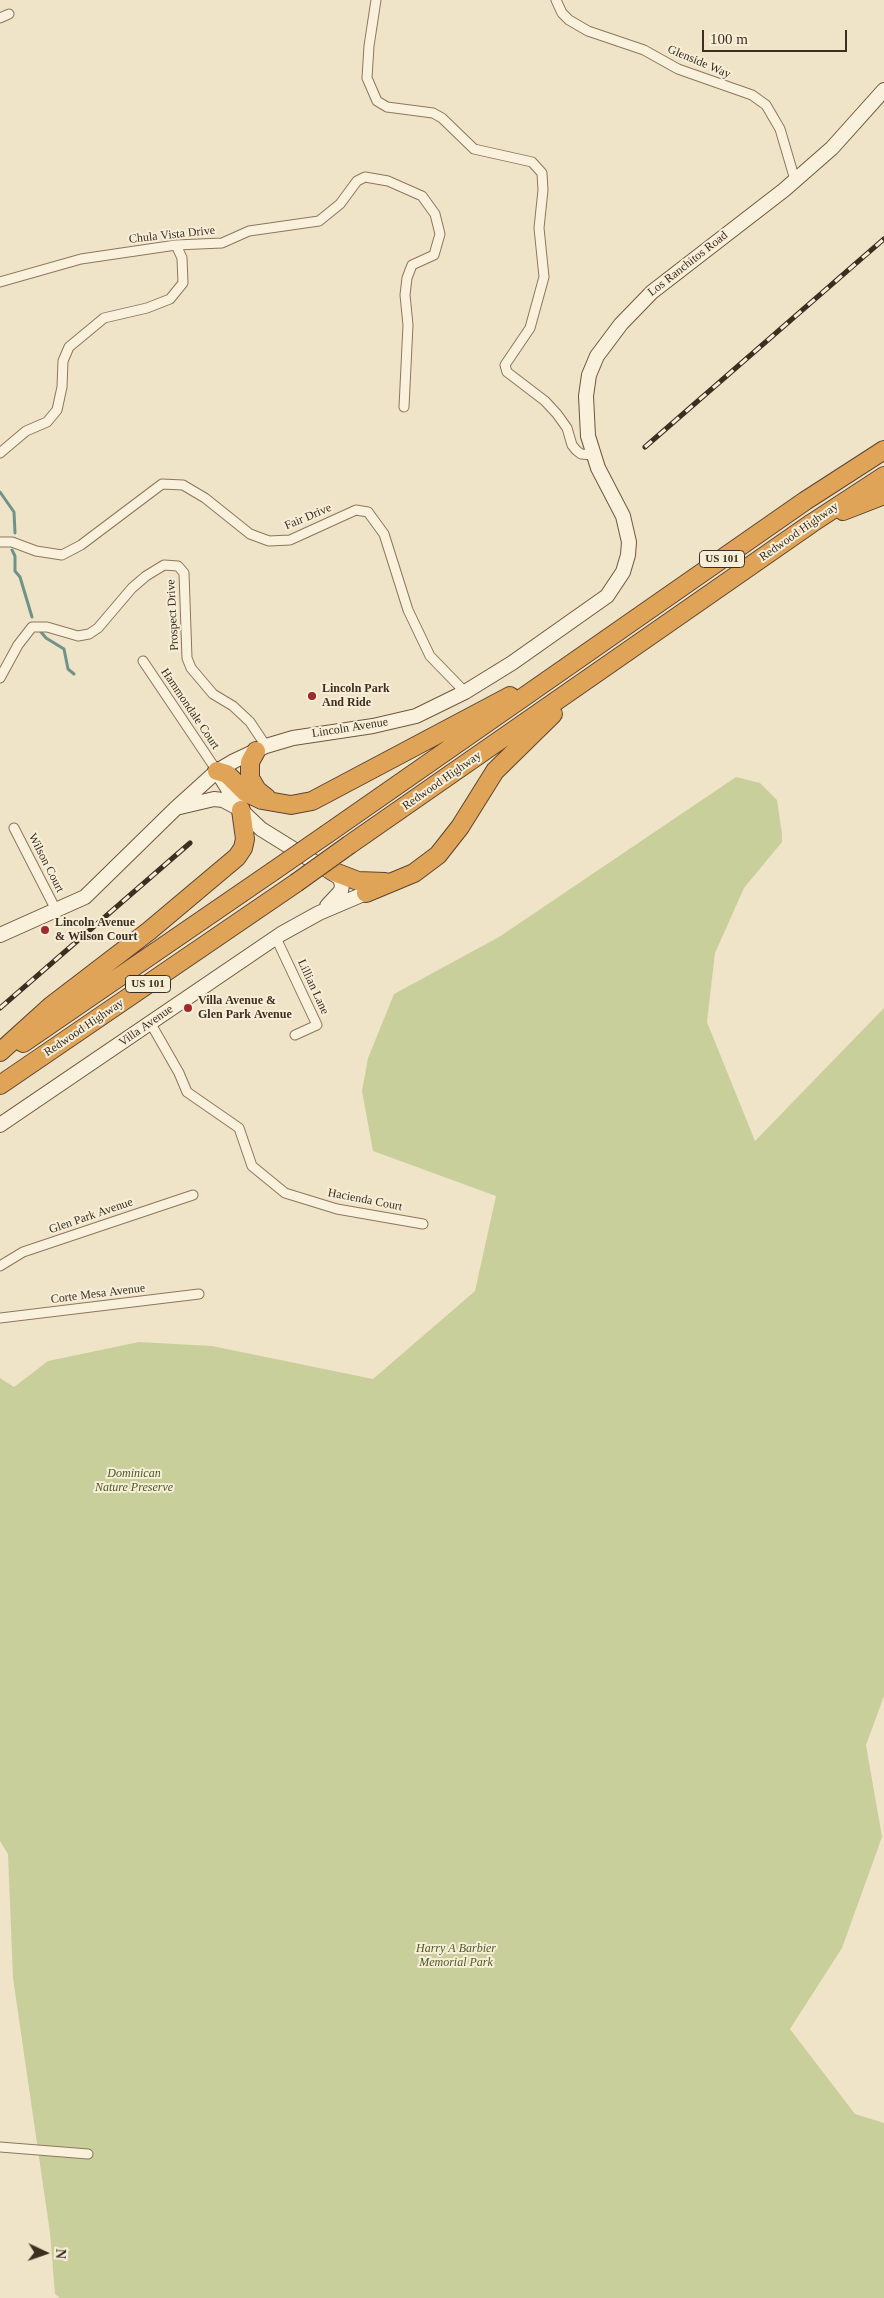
<!DOCTYPE html>
<style>
body{margin:0}
#map{position:relative;width:884px;height:2298px;overflow:hidden;background:#f0e4c8;font-family:"Times New Roman",serif}
canvas{display:block}
.north{position:absolute;left:20px;top:2228px;width:50px;height:50px;-webkit-text-stroke:4px #f7eed8;paint-order:stroke;rotate:93deg;font-size:14px;font-weight:700;line-height:20px;text-align:center;color:#3d2e20}
.north::after{content:'';display:block;margin:auto;width:18px;height:22px;background:#3d2e20;clip-path:polygon(50% 0,100% 100%,50% 72%,0 100%)}
.scale{position:absolute;left:702px;top:30px;width:145px;height:22px;box-sizing:border-box;border:2px solid #3d2e20;border-top:0;padding-left:6px;font-size:15px;line-height:18px;white-space:nowrap;color:#3d2e20;-webkit-text-stroke:4px #f7eed8;paint-order:stroke}
</style>
<div id="map">
<canvas width="884" height="2298"></canvas>
<div class="north">N</div>
<div class="scale">100 m</div>
</div>
<script>
const context = document.querySelector('canvas').getContext('2d');
context.lineJoin = 'round';
function fill(path, color) { context.fillStyle = color; context.fill(path, 'evenodd'); }
const poly = rows => new Path2D(rows.map(r => 'M' + r).join(''));
function stroke(path, color, width, dash) { context.strokeStyle = color; context.lineWidth = width; context.lineCap = dash ? 'butt' : 'round'; context.setLineDash(dash || []); context.stroke(path); }
function write(font, color, halo, rows, align = 'center') {
  context.font = font + ' "Times New Roman",serif'; context.lineWidth = 4; context.setLineDash([]); context.textBaseline = 'middle'; context.strokeStyle = halo; context.fillStyle = color; for (const [text, x, y, turn = 0] of rows) {
    context.save(); context.translate(x, y); context.rotate((+turn || 0) * Math.PI / 180); context.textAlign = isNaN(turn) ? turn : align; if (halo) context.strokeText(text, 0, 0); context.fillText(text, 0, 0); context.restore();
  }
}
fill(poly([
 [736,777,760,783,777,800,782,834,782,842,744,888,715,953,707,1022,755,1141,884,1008,884,1696,866,1745,882,1837,842,1948,790,2029,855,2114,884,2123,884,2298,60,2298,55,2294,50,2233,13,1978,8,1854,0,1841,0,1378,14,1387,48,1361,139,1342,212,1346,373,1379,475,1291,496,1196,373,1151,362,1091,368,1058,394,994,499,937]
]), '#c9cf9b');
stroke(poly([
 [0,492,14,512,15,533],
 [12,550,15,556,15,571,20,577,32,617],
 [41,632,46,638,64,649,68,669,74,674]
]), '#6f938a', 3);
const street = poly([
 [376,0,369,46,367,78,377,101,387,107,433,113,442,118,474,149,532,162,542,173,543,190,539,228,544,277,530,328,505,365,507,372,545,401,557,414,567,428,572,445,576,450,581,454,593,455],
 [556,0,562,13,569,20,588,31,644,50,678,69,752,95,766,105,780,129,795,180],
 [0,18,9,14],
 [0,282,81,259,176,245,222,243,249,231,319,221,340,204,357,181,365,177,388,181,422,196,435,214,440,234,434,255,412,265,407,278,405,295,408,325,404,407],
 [0,453,26,431,47,422,57,410,62,387,63,361,69,347,104,318,147,308,170,299,183,283,182,258,176,245],
 [0,542,12,542,36,551,62,555,81,545,162,484,183,485,205,498,250,534,269,541,290,540,356,510,368,512,384,534,408,610,430,656,465,692],
 [143,661,217,771],
 [0,678,18,645,32,627,47,627,78,636,89,634,98,628,132,588,146,576,164,565,178,566,184,573,187,658,191,668,213,694,233,706,250,722,266,746],
 [14,828,56,910],
 [276,938,317,1025,295,1035],
 [151,1024,179,1073,187,1092,239,1128,252,1166,285,1193,337,1209,423,1224],
 [0,1266,23,1252,193,1195],
 [0,1318,199,1294],
 [0,2147,88,2154]
]);
const secondary = poly([
 [217,771,241,810,261,829,340,878,342,885,341,891,327,906],
 [180,807,214,799,223,800,238,808],
 [0,935,85,897,175,809,217,771,234,761,266,746,293,738,373,726,416,716,465,692,512,663,607,596,623,572,628,555,629,542,623,516,598,468,588,436,586,396,589,375,597,356,621,324,652,292,784,190,832,148,884,90],
 [0,1125,281,934,319,913,366,893]
]);
const highway = poly([
 [843,511,884,495],
 [256,751,250,762,250,778,257,790,267,798],
 [217,771,227,774,245,792,262,800,291,805,312,801,510,696],
 [327,834,805,501,884,450],
 [349,845,812,523,884,476],
 [332,871,358,881,385,882],
 [366,893,414,873,438,855,460,827,495,771,553,714],
 [23,1043,272,872],
 [0,1052,51,1006,149,931,237,857,243,848,245,839,241,810],
 [0,1085,296,883]
]);
stroke(street, '#8d765c', 11);
stroke(secondary, '#6f573f', 16);
stroke(highway, '#5b4430', 20);
stroke(street, '#faf1dc', 9);
stroke(secondary, '#faf1dc', 14);
stroke(highway, '#e0a458', 18);
const rail = poly([
 [645,447,884,239],
 [0,1008,190,843]
]);
stroke(rail, '#3d2e20', 5);
stroke(rail, '#f7eed8', 3, [9]);
const highwayBridge = poly([
 [272,872,327,834],
 [296,883,349,845]
]);
stroke(highwayBridge, '#5b4430', 20, []);
stroke(highwayBridge, '#e0a458', 18);
for (const [x, y, r, color] of [
 [312,696,5,"#9e2a2b"],
 [45,930,5,"#9e2a2b"],
 [188,1008,5,"#9e2a2b"]
]) { const dot = new Path2D(); dot.arc(x, y, r, 0, 2 * Math.PI); context.fillStyle = color; context.fill(dot); stroke(dot, '#f7eed8', 2); }
for (const [x, y, w] of [
 [722,559,45],
 [148,984,45]
]) { const box = new Path2D(); box.roundRect(x - w / 2, y - 8.5, w, 17, 4); context.fillStyle = '#f7eed8'; context.fill(box); stroke(box, '#3d2e20', 1); }
write('bold 11px', '#3d2e20', null, [
 ["US 101",722,559],
 ["US 101",148,984]
]);
write('12px', '#3d2e20', '#f7eed8', [
 ["Glenside Way",699,62,23],
 ["Chula Vista Drive",172,235,-6],
 ["Los Ranchitos Road",688,264,-38],
 ["Fair Drive",308,517,-23],
 ["Redwood Highway",799,532,-35],
 ["Prospect Drive",173,615,-93],
 ["Hammondale Court",190,709,56],
 ["Lincoln Avenue",350,728,-9],
 ["Redwood Highway",442,781,-35],
 ["Wilson Court",46,863,63],
 ["Lillian Lane",313,987,65],
 ["Villa Avenue",146,1026,-35],
 ["Redwood Highway",84,1028,-34],
 ["Hacienda Court",365,1200,11],
 ["Glen Park Avenue",91,1216,-19],
 ["Corte Mesa Avenue",98,1294,-7]
]);
write('bold 12px', '#3d2e20', '#f7eed8', [
 ["Lincoln Park",322,689],
 ["And Ride",322,703],
 ["Lincoln Avenue",55,923],
 ["& Wilson Court",55,937],
 ["Villa Avenue &",198,1001],
 ["Glen Park Avenue",198,1015]
], 'left');
write('italic 12px', '#4d5a26', '#f7eed8', [
 ["Dominican",134,1474],
 ["Nature Preserve",134,1488],
 ["Harry A Barbier",456,1949],
 ["Memorial Park",456,1963]
]);
</script>
